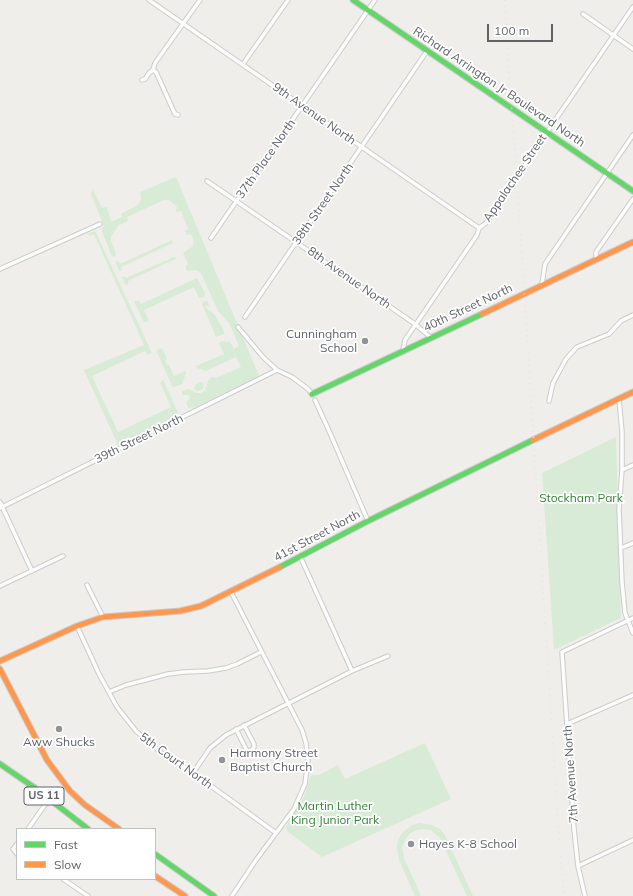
<!DOCTYPE html>
<style>
body{margin:0}
#map{position:relative;width:633px;height:896px;overflow:hidden;background:#efeeea;font-family:Mulish,sans-serif}
canvas{display:block}
.legend{position:absolute;left:16px;top:828px;width:140px;height:52px;box-sizing:border-box;background:#fff;border:1px solid #bfc1c3;margin:0;padding:5px 7px;list-style:none;font-size:12px;color:#5f6368}
.legend li{display:flex;align-items:center;gap:8px;height:20px}
.legend b{width:20px;border:1px solid #bfc1c3}
.scale{position:absolute;left:487px;top:24px;width:66px;height:18px;box-sizing:border-box;border:2px solid #5f6368;border-top:0;padding-left:5px;font-size:12px;line-height:14px;white-space:nowrap;color:#5f6368;-webkit-text-stroke:3px #fff;paint-order:stroke}
</style>
<div id="map">
<canvas width="633" height="896"></canvas>
<ul class="legend">
<li><b style="height:5px;background:#63d668"></b>Fast</li>
<li><b style="height:5px;background:#ff974d"></b>Slow</li>
</ul>
<div class="scale">100 m</div>
</div>
<script>
const context = document.querySelector('canvas').getContext('2d');
context.lineJoin = 'round';
function fill(path, color) { context.fillStyle = color; context.fill(path, 'evenodd'); }
const poly = rows => new Path2D(rows.map(r => 'M' + r).join(''));
function stroke(path, color, width, dash) { context.strokeStyle = color; context.lineWidth = width; context.lineCap = dash ? 'butt' : 'round'; context.setLineDash(dash || []); context.stroke(path); }
function write(font, color, halo, rows, align = 'center') {
  context.font = font + ' Mulish,sans-serif'; context.lineWidth = 3.5; context.setLineDash([]); context.textBaseline = 'middle'; context.strokeStyle = halo; context.fillStyle = color; for (const [text, x, y, turn = 0] of rows) {
    context.save(); context.translate(x, y); context.rotate((+turn || 0) * Math.PI / 180); context.textAlign = isNaN(turn) ? turn : align; if (halo) context.strokeText(text, 0, 0); context.fillText(text, 0, 0); context.restore();
  }
}
fill(poly([
 [176,177,259,376,196,407,189,408,188,408,186,402,190,398,188,395,182,395,182,391,189,389,196,393,201,393,205,390,209,379,212,377,216,378,241,367,236,357,206,371,197,368,196,366,224,354,219,343,221,341,230,342,234,349,239,346,229,323,218,311,201,273,195,270,187,271,185,268,188,264,183,253,193,246,194,241,191,234,187,235,185,231,188,229,181,211,176,212,176,210,177,207,169,200,164,200,127,217,128,221,118,226,111,237,111,241,116,254,114,257,112,256,102,232,102,229,104,226,91,194,93,190,102,208,107,207,111,222,122,217,121,214,138,205,141,200,140,192],
 [95,231,152,353,147,355,145,351,92,376,118,432,171,407,160,383,163,379,178,413,175,417,118,445,84,370,144,345,94,234,88,236,89,233],
 [181,236,172,240,173,243,121,267,122,270,119,271,116,263,116,261,118,261,120,264],
 [174,257,176,257,175,259,128,281,128,285,125,284,122,277,123,276,126,278],
 [197,278,205,293,204,297,199,298,194,287,144,310,149,321,146,322,143,321,134,301,138,300,141,304],
 [207,301,211,308,207,306,205,307,215,315,224,331,224,334,216,337,202,304,203,302],
 [162,348,167,359,165,360,167,365,169,365,174,376,185,371,186,373,182,384,174,387,172,386,157,352,157,350],
 [201,382,204,384,203,389,198,391,194,389,195,385],
 [616,437,621,618,554,650,542,473],
 [425,743,451,799,322,857,288,832,286,827,303,799,311,775,319,775,338,765,345,779],
 [420,823,432,825,440,829,445,835,473,896,467,896,440,838,431,830,424,829,416,830,409,834,405,840,402,847,404,858,421,896,415,896,399,860,397,848,398,840,402,833,412,825]
]), '#d8ebd6');
const street = poly([
 [149,0,479,228],
 [583,14,633,49],
 [243,64,288,0],
 [153,70,156,72,175,114,178,115],
 [142,80,145,79,149,73,153,70,155,63,200,0],
 [207,181,415,324,430,337],
 [211,238,375,0],
 [596,260,596,252,633,199],
 [0,269,100,224],
 [542,284,545,264,633,135],
 [245,317,427,51],
 [238,327,263,357,277,370,292,377,308,389,312,394],
 [403,350,405,340,477,235,479,228,486,223,506,194,547,132,633,7],
 [619,399,622,432,622,470,619,509,622,582,625,613,633,633],
 [315,400,330,433,368,521],
 [549,401,553,383,566,359,577,347,609,334,621,321,633,315],
 [622,470,633,465],
 [0,502,32,571],
 [0,508,277,370],
 [621,548,633,543],
 [300,556,352,671],
 [87,585,103,617],
 [0,586,63,556],
 [231,592,302,730,306,743,308,760,305,784,294,809,256,860,232,896],
 [77,626,99,674,117,707,136,731,164,755,193,773,276,833],
 [109,692,126,685,168,674,184,672,208,671,226,668,237,664,261,652],
 [567,724,633,695],
 [236,729,246,749,248,751,251,751,254,747,254,744,244,725],
 [193,773,210,748,226,735,352,671,388,656],
 [28,829,49,799],
 [17,844,13,849,17,854],
 [578,866,633,840],
 [63,879,88,896],
 [585,896,578,866,574,829,562,652,633,618]
]);
const fast = poly([
 [353,0,633,191],
 [312,394,482,314],
 [280,567,368,521,533,440],
 [0,764,35,788,88,829],
 [155,854,214,896]
]);
const slow = poly([
 [482,314,633,242],
 [533,440,633,392],
 [0,661,77,626,103,617,180,611,201,606,280,567],
 [0,669,47,760,70,791,85,805,119,829],
 [155,876,185,896]
]);
stroke(street, '#cbcccc', 5.5);
stroke(fast, '#cacacb', 7);
stroke(slow, '#cacacb', 7);
stroke(street, '#fdfcfc', 3.5);
stroke(fast, '#63d668', 5);
stroke(slow, '#ff974d', 5);
stroke(poly([
 [505,0,508,62,517,178,558,822,564,896],
 [0,893,4,896]
]), '#e4e4e4', 1.5, [1, 5]);
for (const [x, y, r, color] of [
 [365,341,4,"#919496"],
 [59,729,4,"#919496"],
 [222,760,4,"#919496"],
 [411,844,4,"#919496"]
]) { const dot = new Path2D(); dot.arc(x, y, r, 0, 2 * Math.PI); context.fillStyle = color; context.fill(dot); stroke(dot, '#fff', 1.5); }
for (const [x, y, w] of [
 [44,796,40]
]) { const box = new Path2D(); box.roundRect(x - w / 2, y - 9, w, 18, 3); context.fillStyle = '#fff'; context.fill(box); stroke(box, '#5f6368', 1); }
write('bold 11px', '#5f6368', null, [
 ["US 11",44,796]
]);
write('12px', '#5f6368', '#fff', [
 ["Richard Arrington Jr Boulevard North",499,87,34],
 ["9th Avenue North",314,114,35],
 ["37th Place North",266,159,-55],
 ["Appalachee Street",515,178,-56],
 ["38th Street North",323,204,-55],
 ["8th Avenue North",349,278,35],
 ["40th Street North",468,308,-25],
 ["39th Street North",139,439,-26],
 ["41st Street North",317,536,-28],
 ["5th Court North",176,761,36],
 ["7th Avenue North",571,774,-94]
]);
write('12px', '#5f6368', '#fff', [
 ["Cunningham",357,334,"right"],
 ["School",357,348,"right"],
 ["Aww Shucks",59,742,"center"],
 ["Harmony Street",230,753],
 ["Baptist Church",230,767],
 ["Hayes K-8 School",419,844]
], 'left');
write('12px', '#348238', '#fff', [
 ["Stockham Park",581,498],
 ["Martin Luther",335,806],
 ["King Junior Park",335,820]
]);
</script>
